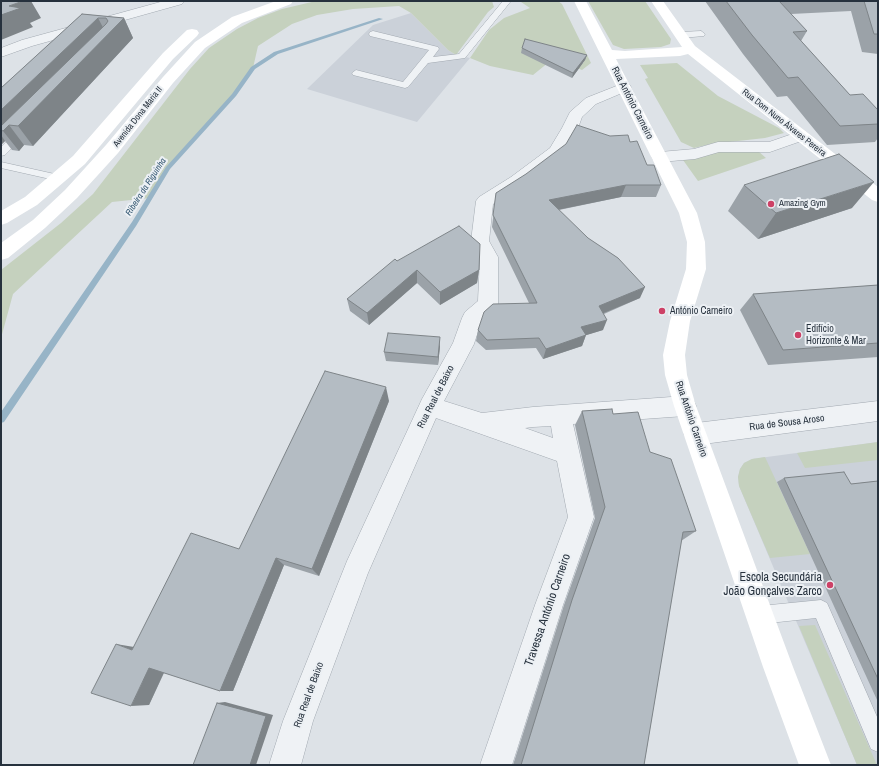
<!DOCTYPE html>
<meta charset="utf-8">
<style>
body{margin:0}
#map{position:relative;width:879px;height:766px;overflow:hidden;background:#dde2e7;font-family:"Archivo Narrow",sans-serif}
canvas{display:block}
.frame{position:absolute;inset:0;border:2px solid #26313d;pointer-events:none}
</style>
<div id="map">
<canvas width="879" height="766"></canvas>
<div class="frame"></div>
</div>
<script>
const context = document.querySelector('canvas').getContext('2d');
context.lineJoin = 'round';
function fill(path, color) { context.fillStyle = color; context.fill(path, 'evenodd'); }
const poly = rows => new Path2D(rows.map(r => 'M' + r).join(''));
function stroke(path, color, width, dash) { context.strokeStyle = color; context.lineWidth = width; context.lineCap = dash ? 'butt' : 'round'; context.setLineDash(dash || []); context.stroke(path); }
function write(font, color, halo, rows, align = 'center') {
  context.font = font + ' "Archivo Narrow",sans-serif'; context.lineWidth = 4; context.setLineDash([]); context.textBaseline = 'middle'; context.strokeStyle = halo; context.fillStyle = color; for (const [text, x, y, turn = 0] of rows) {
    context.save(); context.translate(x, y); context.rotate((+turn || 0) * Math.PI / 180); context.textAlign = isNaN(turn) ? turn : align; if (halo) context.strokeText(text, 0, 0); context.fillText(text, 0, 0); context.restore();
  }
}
fill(poly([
 [411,13,448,50,456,55,470,58,417,122,307,89,373,25],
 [878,442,878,765,857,765,739,486,738,477,740,469,744,463,752,459]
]), '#cbd1d9');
fill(poly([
 [316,1,492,1,494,7,488,12,456,55,448,50,411,13,399,6,353,9,317,15,292,24,258,46,253,68,234,95,168,168,150,198,112,202,13,294,1,338,1,270,61,223,93,194,190,69,209,48,237,29,258,18,282,9],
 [522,1,558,1,562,4,591,63,582,70,577,68,584,62,554,58,533,75,490,66,470,58,489,30,504,18,530,8,521,2],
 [588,1,645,1,671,39,670,44,661,47,624,49,613,45],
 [677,63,718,96,779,128,784,133,765,138,711,144,694,148,681,142,645,79,648,78,640,65],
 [719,151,758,151,766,158,698,181,683,160],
 [878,442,878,460,805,468,797,453],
 [765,457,810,554,770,558,739,486,738,477,740,469,744,463,752,459],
 [815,625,877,765,857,765,799,626]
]), '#c5d1be');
fill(poly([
 [379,18,383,19,278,54,255,69,236,96,170,169,136,226,4,422,1,423,1,412,132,222,166,167,232,94,251,67,274,52,379,18]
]), '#97b4c7');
const lane = poly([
 [503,1,511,1,465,58,428,63,408,87,405,88,353,75,352,73,356,70,403,82,429,50,370,36,369,34,370,32,373,31,438,47,439,49,433,57,459,54,503,1],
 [701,31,705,34,704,36,681,38,677,35,681,32,701,31],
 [22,129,27,132,26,134,5,155,1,156,1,147,18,130,22,129],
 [1,162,59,175,63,176,64,178,63,180,59,181,1,168,1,162],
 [821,600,827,603,878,719,878,752,871,749,816,618,760,624,754,621,751,615,754,609,760,606,821,600]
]);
const street = poly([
 [164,1,184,1,182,4,32,46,1,57,1,48,22,40,164,1],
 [624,83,629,84,631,87,629,90,596,104,582,117,578,128,562,155,523,185,493,204,489,241,498,257,498,304,495,310,481,322,474,344,444,401,482,413,533,407,685,396,693,399,696,406,693,413,685,416,573,424,594,517,563,605,512,765,480,765,535,605,568,517,557,461,436,418,368,573,313,721,301,765,269,765,283,721,347,561,422,399,453,343,462,318,465,312,478,301,480,257,471,241,476,201,479,197,511,177,550,148,562,128,570,112,586,98,624,83],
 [551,426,553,438,525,428,533,427,551,426],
 [801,131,807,133,809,136,807,139,770,152,719,152,695,159,660,162,654,161,652,157,654,153,660,152,694,149,718,142,769,142,801,131],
 [878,401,878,421,696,445,688,441,684,434,688,427,696,423,878,401]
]);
stroke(lane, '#a2a9b1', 1);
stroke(street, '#a2a9b1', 1);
fill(lane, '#eff2f5');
fill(street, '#eff2f5');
fill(poly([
 [276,1,293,1,291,4,242,23,205,48,173,83,118,153,77,198,45,228,8,258,1,260,1,243,33,220,65,190,106,145,163,77,195,42,232,17,276,1],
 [574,1,586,1,612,50,625,51,682,47,651,1,663,1,695,46,878,187,878,202,872,200,688,54,680,56,616,59,697,213,705,242,706,269,690,321,685,355,687,375,696,406,793,667,831,765,799,765,763,667,674,406,665,375,663,355,670,321,686,269,687,242,679,213,574,1],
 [192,29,197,30,199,33,197,36,173,59,85,164,37,205,7,223,1,225,1,211,25,197,73,156,163,53,187,30,192,29]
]), '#fff');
fill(poly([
 [705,1,878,1,878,54,862,52,851,11,791,14,807,31,801,41,850,95,878,110,878,138,875,142,827,145,787,96,777,97,743,54],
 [82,14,124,18,133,38,33,146,24,145,19,151,12,150,5,141,1,145,1,88],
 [522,48,587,55,585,60,572,78,521,53],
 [610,136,630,142,661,185,656,197,621,197,559,210,640,298,604,314,603,330,586,335,582,346,543,359,536,348,486,350,476,341,478,330,529,303,492,227,496,193],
 [744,185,852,208,758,239,728,211],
 [397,261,479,270,477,283,440,305,417,283,369,325,350,311,347,299],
 [878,285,878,357,768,365,740,310,753,294],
 [440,346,438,365,386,361,384,352],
 [389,401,319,576,284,565,233,691,164,673,149,705,133,647,239,549],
 [582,411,613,414,650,452,696,531,681,541,644,765,513,765,564,605,595,518,575,425],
 [784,478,851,484,878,481,878,702,777,482]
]), '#9ba2a8');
fill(poly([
 [23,1,31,1,41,18,30,23,33,27,1,40,1,15,9,6],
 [98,18,107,35,124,18,133,38,33,146,18,126,9,125,24,145,19,151,3,131,1,130,1,110],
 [587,55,585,60,572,78,573,73],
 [1,135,5,141,1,145],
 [874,182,852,208,758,239,776,213],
 [626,185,621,197,547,212,549,200],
 [417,270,417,283,369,325,367,313],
 [479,270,477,283,440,305,440,292],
 [645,287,640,298,594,317,599,306],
 [607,320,603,330,577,338,581,327],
 [586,335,582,346,543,359,546,349],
 [440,337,440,346,438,365,438,357],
 [386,387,389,401,319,576,312,569],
 [276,558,284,565,233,691,220,691],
 [116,644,134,647,132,650],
 [149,668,165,670,149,705,131,706],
 [225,702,273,715,256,765,250,765,217,703]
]), '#7e8488');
const building = poly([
 [1,1,23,1,9,6,21,8,1,15,1,1],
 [726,1,779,1,807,31,793,32,850,95,863,94,878,110,878,124,840,126,798,77,788,78,752,35,726,1],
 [864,1,878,1,878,34,874,34,864,1],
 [82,14,124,18,18,126,9,125,3,131,1,130,1,126,106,24,108,21,106,18,98,18,1,110,1,88,82,14],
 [525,39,587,55,573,73,522,48,525,39],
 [577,125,610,136,628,135,630,142,637,141,647,165,654,165,661,185,626,185,549,200,588,238,618,258,645,287,599,306,607,320,581,327,586,335,546,349,539,338,487,340,478,330,484,312,493,304,537,303,493,215,496,193,526,174,566,144,577,125],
 [839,154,874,182,776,213,744,185,839,154],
 [459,226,480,244,479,270,440,292,417,270,367,313,347,299,395,259,397,261,459,226],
 [878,285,878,343,783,350,753,294,878,285],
 [388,333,440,337,438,357,384,352,388,333],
 [325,371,386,387,312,569,276,558,220,691,149,668,131,706,91,693,116,644,132,650,191,533,239,549,325,371],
 [612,409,613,414,638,412,650,452,671,459,696,531,683,532,644,765,521,765,572,600,605,507,582,411,612,409],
 [844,472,851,484,878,481,878,679,784,478,844,472],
 [217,703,266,716,250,765,193,765,217,703]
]);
fill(building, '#b4bcc3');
stroke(building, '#7e8488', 1);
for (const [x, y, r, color] of [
 [771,204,4,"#cd4166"],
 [662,311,4,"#cd4166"],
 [798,335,4,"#cd4166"],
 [830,585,4,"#cd4166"]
]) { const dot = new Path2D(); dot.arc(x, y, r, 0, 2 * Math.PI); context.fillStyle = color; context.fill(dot); stroke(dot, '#ecf0f4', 1.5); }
write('9px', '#26313d', '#ecf0f4', [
 ["Avenida Dona Maria II",138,117,-52],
 ["Rua Dom Nuno Álvares Pereira",784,123,38]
]);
write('italic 9px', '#315570', '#ecf0f4', [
 ["Ribeira da Riguinha",146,187,-57]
]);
write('9px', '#26313d', '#ecf0f4', [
 ["Amazing Gym",779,204]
], 'left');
write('10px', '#26313d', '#ecf0f4', [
 ["Rua António Carneiro",632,103,63],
 ["Rua Real de Baixo",436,397,-63],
 ["Rua António Carneiro",691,419,71],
 ["Rua de Sousa Aroso",787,423,-7],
 ["Rua Real de Baixo",309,695,-70]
]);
write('10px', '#26313d', '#ecf0f4', [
 ["António Carneiro",670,311],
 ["Edifício",806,329],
 ["Horizonte & Mar",806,341]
], 'left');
write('12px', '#26313d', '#ecf0f4', [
 ["Escola Secundária",822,578],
 ["João Gonçalves Zarco",822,592]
], 'right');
write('12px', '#26313d', '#ecf0f4', [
 ["Travessa António Carneiro",548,610,-71]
]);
</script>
